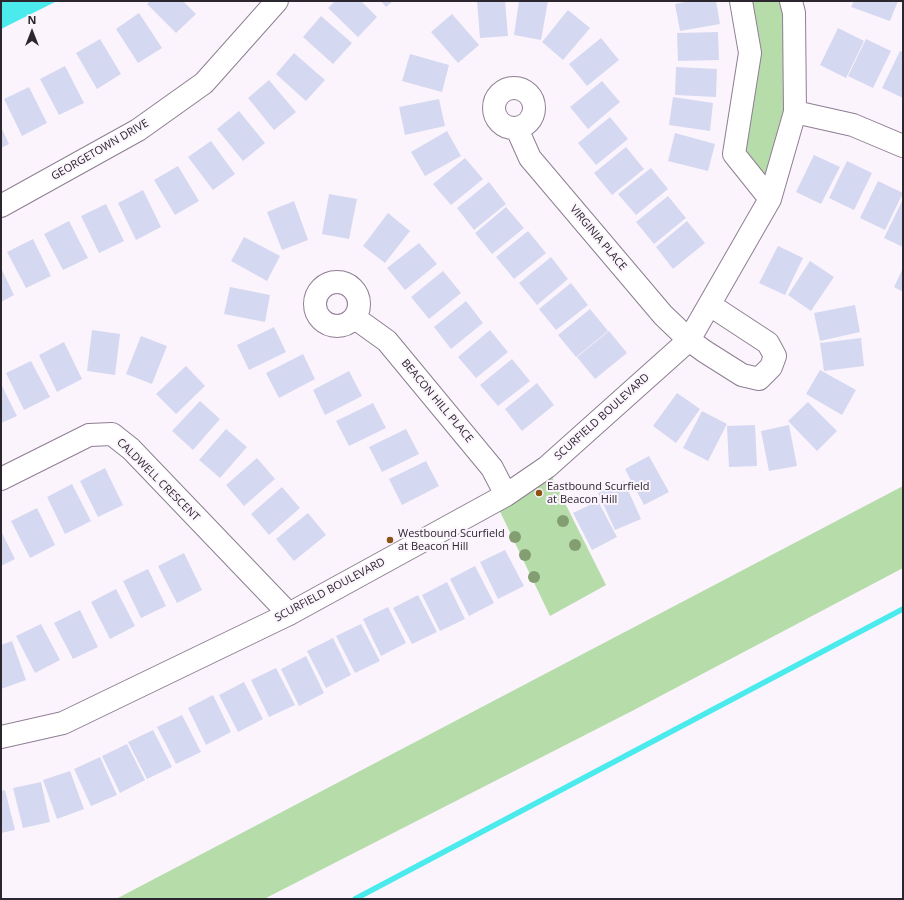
<!DOCTYPE html>
<style>
body{margin:0}
#map{position:relative;width:904px;height:900px;overflow:hidden;background:#fbf4fd;font-family:"Open Sans",sans-serif}
canvas{display:block}
.frame{position:absolute;inset:0;border:2px solid #2c262e;pointer-events:none}
.north{position:absolute;left:12px;top:12px;width:40px;height:40px;-webkit-text-stroke:3px #fbf4fd;paint-order:stroke;rotate:0deg;font-size:11px;font-weight:700;line-height:16px;text-align:center;color:#2c262e}
.north::after{content:'';display:block;margin:auto;width:14px;height:18px;background:#2c262e;clip-path:polygon(50% 0,100% 100%,50% 72%,0 100%)}
</style>
<div id="map">
<canvas width="904" height="900"></canvas>
<div class="frame"></div>
<div class="north">N</div>
</div>
<script>
const context = document.querySelector('canvas').getContext('2d');
context.lineJoin = 'round';
function fill(path, color) { context.fillStyle = color; context.fill(path, 'evenodd'); }
const poly = rows => new Path2D(rows.map(r => 'M' + r).join(''));
function stroke(path, color, width, dash) { context.strokeStyle = color; context.lineWidth = width; context.lineCap = dash ? 'butt' : 'round'; context.setLineDash(dash || []); context.stroke(path); }
function write(font, color, halo, rows, align = 'center') {
  context.font = font + ' "Open Sans",sans-serif'; context.lineWidth = 4; context.setLineDash([]); context.textBaseline = 'middle'; context.strokeStyle = halo; context.fillStyle = color; for (const [text, x, y, turn = 0] of rows) {
    context.save(); context.translate(x, y); context.rotate((+turn || 0) * Math.PI / 180); context.textAlign = isNaN(turn) ? turn : align; if (halo) context.strokeText(text, 0, 0); context.fillText(text, 0, 0); context.restore();
  }
}
fill(poly([
 [741,1,802,1,795,112,770,199,734,154],
 [547,467,606,585,550,616,495,501],
 [903,486,903,568,632,711,264,899,116,899]
]), '#b6dcaa');
fill(poly([
 [1,1,57,1,1,29]
]), '#4bebed');
stroke(poly([
 [355,899,903,609]
]), '#4bebed', 5.5);
fill(poly([
 [150,1,183,1,196,14,176,33,147,4],
 [335,1,361,1,377,17,358,37,328,8],
 [381,1,393,1,386,7],
 [477,1,505,1,508,36,480,38],
 [519,1,548,1,541,40,514,35],
 [690,1,716,1,720,24,680,31,675,4],
 [854,1,898,1,890,21,851,7],
 [568,10,590,28,563,60,542,42],
 [139,13,162,48,138,63,116,29],
 [452,14,479,45,458,63,431,32],
 [321,16,352,43,333,64,303,37],
 [838,28,864,41,846,78,820,65],
 [718,32,719,60,678,61,677,33],
 [601,38,619,60,587,86,569,64],
 [100,39,121,74,97,89,76,53],
 [866,39,891,51,873,88,848,76],
 [900,51,903,52,903,98,882,88],
 [294,53,325,80,306,101,276,74],
 [410,54,449,65,442,92,402,81],
 [65,66,84,103,59,115,40,79],
 [676,67,717,69,716,97,675,95],
 [269,80,296,112,274,130,248,98],
 [602,81,620,102,588,129,570,107],
 [29,87,47,123,22,136,4,99],
 [673,97,713,103,710,131,669,125],
 [439,99,445,126,405,135,399,107],
 [239,111,265,143,243,161,217,129],
 [610,117,628,139,596,165,578,143],
 [1,127,9,144,1,148],
 [447,131,461,156,425,176,411,152],
 [675,133,715,144,708,171,668,161],
 [211,141,235,174,213,190,188,157],
 [626,147,644,169,612,195,594,173],
 [814,155,840,167,821,204,796,192],
 [465,158,483,179,451,205,433,184],
 [847,161,872,173,854,210,829,198],
 [178,166,199,201,175,215,154,180],
 [651,168,668,189,636,215,618,194],
 [878,181,903,193,885,230,860,218],
 [489,182,506,204,474,230,457,208],
 [143,190,161,227,136,240,118,203],
 [329,194,357,199,349,239,322,234],
 [668,196,686,218,654,244,636,222],
 [903,199,903,247,884,238],
 [294,201,308,240,282,250,267,212],
 [106,204,124,241,99,253,81,216],
 [506,207,524,228,492,254,475,233],
 [388,213,410,231,385,263,363,246],
 [69,221,88,258,63,270,44,234],
 [687,221,705,243,673,269,656,247],
 [528,231,546,253,514,279,496,257],
 [244,237,280,256,267,281,231,261],
 [33,239,51,276,26,288,7,252],
 [419,243,437,264,405,290,387,268],
 [778,246,803,258,785,295,759,283],
 [551,257,568,279,537,305,519,283],
 [810,261,834,277,811,311,788,295],
 [1,268,14,295,1,302],
 [903,268,903,292,894,287],
 [443,271,461,293,429,319,411,297],
 [571,283,588,305,556,330,539,309],
 [230,287,270,295,265,322,224,314],
 [466,301,483,323,451,349,434,327],
 [855,305,860,332,820,341,814,313],
 [590,309,608,331,576,357,558,335],
 [274,327,286,352,249,370,237,345],
 [92,330,120,334,115,375,87,371],
 [490,330,508,352,476,378,458,357],
 [609,331,627,353,595,379,577,357],
 [141,336,167,346,152,384,126,374],
 [861,338,864,366,824,371,820,343],
 [64,342,82,379,57,392,39,355],
 [303,354,315,379,279,398,266,373],
 [512,359,530,381,498,406,480,385],
 [31,361,50,397,24,410,6,373],
 [186,366,205,386,176,414,156,394],
 [820,370,856,390,842,415,806,394],
 [349,371,362,396,325,415,313,390],
 [537,383,554,405,522,431,505,409],
 [1,384,17,416,1,423],
 [677,393,700,409,676,443,653,426],
 [200,401,220,419,193,450,172,431],
 [808,402,837,431,817,451,788,421],
 [373,403,386,428,349,446,336,421],
 [702,411,727,424,708,461,683,448],
 [755,425,757,466,729,467,727,426],
 [789,425,797,466,769,471,761,431],
 [226,429,247,447,220,478,199,460],
 [406,429,419,454,382,472,369,447],
 [649,456,669,492,644,505,625,469],
 [257,458,275,479,244,506,226,485],
 [426,461,439,486,402,505,389,479],
 [105,468,123,505,98,517,80,481],
 [624,481,641,519,615,530,598,493],
 [72,484,91,521,65,534,47,497],
 [282,487,300,508,269,535,251,514],
 [598,501,617,537,592,550,573,513],
 [37,508,55,545,30,558,11,521],
 [308,513,326,535,294,561,276,539],
 [1,531,15,559,1,566],
 [505,550,524,586,498,599,480,562],
 [184,553,202,590,177,603,158,566],
 [475,566,494,603,469,616,450,579],
 [148,569,166,606,141,618,123,581],
 [447,582,465,619,440,631,422,595],
 [116,589,135,626,110,639,91,602],
 [418,595,437,632,412,644,393,608],
 [388,607,406,643,381,656,363,619],
 [80,610,98,647,73,659,54,623],
 [41,624,60,660,35,673,16,636],
 [361,624,380,661,355,673,336,636],
 [333,638,351,675,326,688,307,651],
 [12,641,26,680,1,689,1,645],
 [306,656,324,693,299,706,281,669],
 [276,668,295,705,269,717,251,680],
 [244,682,263,719,238,732,219,695],
 [213,695,231,732,206,745,188,708],
 [182,715,201,752,176,764,157,727],
 [153,730,172,767,147,779,128,742],
 [127,744,145,780,120,793,102,756],
 [100,757,117,795,91,806,74,769],
 [70,771,84,809,57,819,43,780],
 [41,782,50,822,23,828,13,788],
 [5,790,15,830,1,833,1,791]
]), '#d5d8f1');
const minor = poly([
 [741,1,750,53,734,154,770,199],
 '494 108a20 20 0 1 1 40 0a20 20 0 1 1-40 0Z',
 [795,112,853,125,903,146],
 [517,129,530,158,663,315,689,340,704,351,742,375,759,379,771,367,775,356,768,343,710,305],
 [1,206,138,130,204,83,277,1],
 '315 304a22 22 0 1 1 44 0a22 22 0 1 1-44 0Z',
 [355,318,387,341,492,468,506,495],
 [1,479,89,435,112,434,131,449,289,614],
 [1,737,63,723,289,614,506,495,547,467,689,340,770,199,795,112,794,13,791,1]
]);
stroke(minor, '#8e7e92', 24);
stroke(minor, '#fff', 22);
context.fillStyle = '#839f72';
for (const [x, y] of [
 [563,521],
 [515,537],
 [575,545],
 [525,555],
 [534,577]
]) { context.beginPath(); context.arc(x, y, 6, 0, 2 * Math.PI); context.fill(); }
for (const [x, y, r, color] of [
 [539,493,4,"#8d5111"],
 [390,540,4,"#8d5111"]
]) { const dot = new Path2D(); dot.arc(x, y, r, 0, 2 * Math.PI); context.fillStyle = color; context.fill(dot); stroke(dot, '#fbf4fd', 1.5); }
write('11px', '#2c262e', '#fbf4fd', [
 ["GEORGETOWN DRIVE",100,150,-30],
 ["VIRGINIA PLACE",598,238,50],
 ["BEACON HILL PLACE",437,401,50],
 ["SCURFIELD BOULEVARD",602,417,-42],
 ["CALDWELL CRESCENT",158,480,45],
 ["SCURFIELD BOULEVARD",330,590,-28]
]);
write('11px', '#2c262e', '#fbf4fd', [
 ["Eastbound Scurfield",547,487],
 ["at Beacon Hill",547,500],
 ["Westbound Scurfield",398,534],
 ["at Beacon Hill",398,547]
], 'left');
</script>
